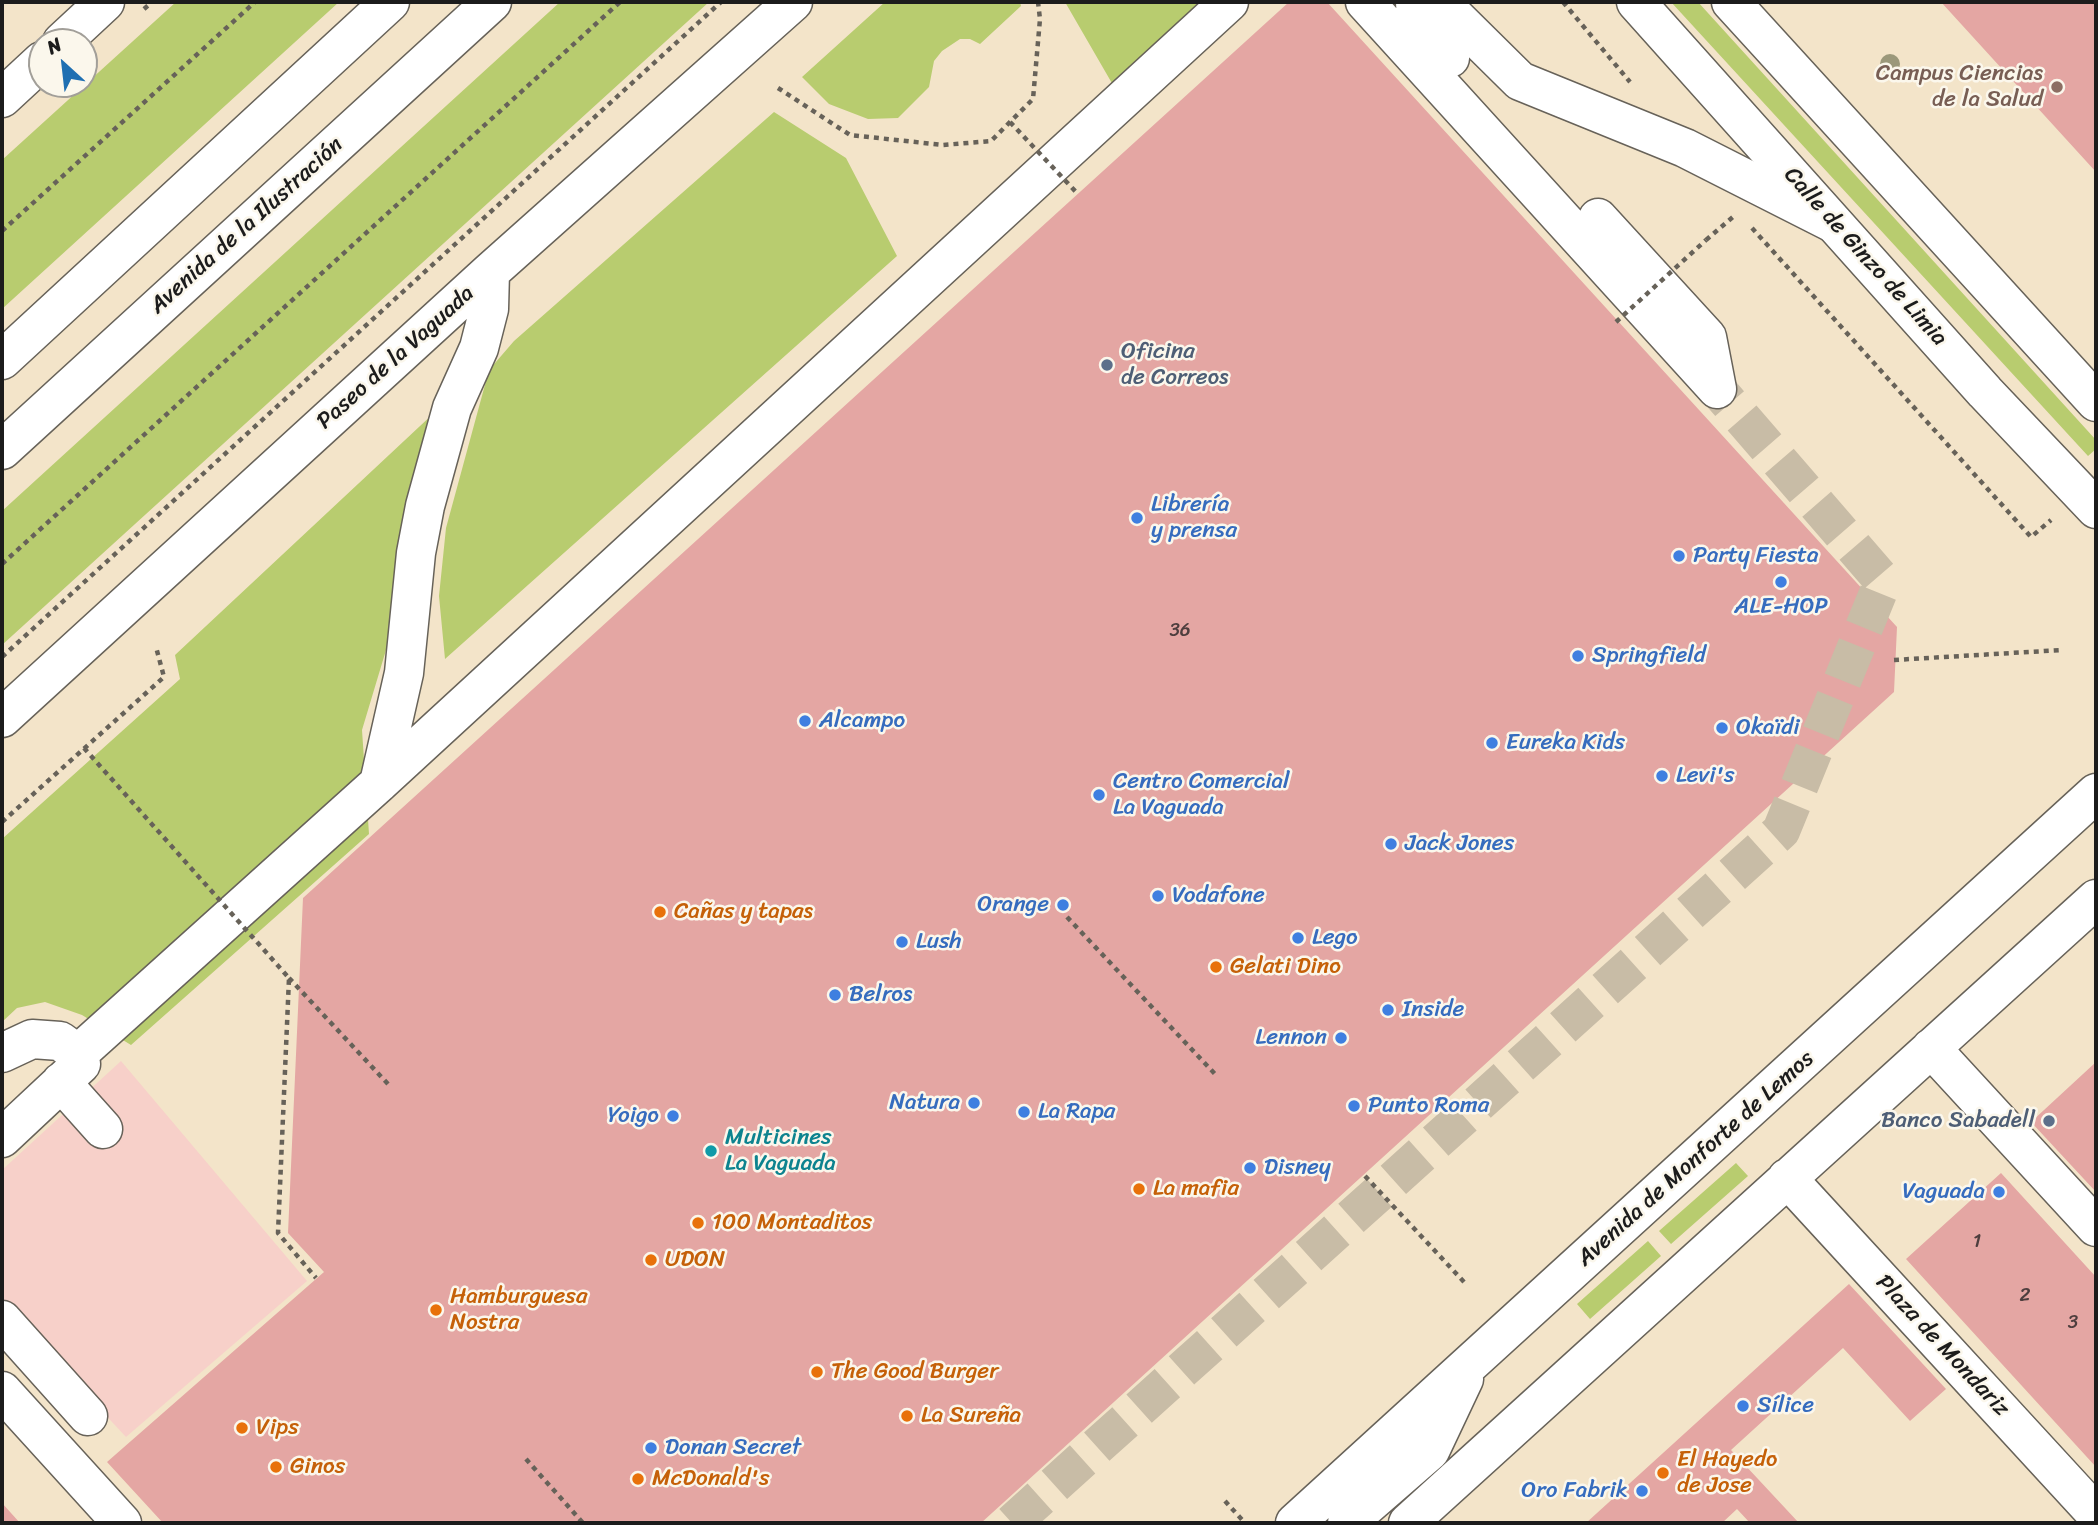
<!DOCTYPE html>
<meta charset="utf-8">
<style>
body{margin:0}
#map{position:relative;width:2098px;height:1525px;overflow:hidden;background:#f3e4c9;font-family:Sriracha,sans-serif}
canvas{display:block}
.frame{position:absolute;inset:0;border:4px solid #1c1c1c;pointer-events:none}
.north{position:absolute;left:28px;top:28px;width:70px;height:70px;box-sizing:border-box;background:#fbf7ec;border:2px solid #a29f99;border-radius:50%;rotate:333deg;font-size:19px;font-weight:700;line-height:28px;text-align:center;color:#1c1c1c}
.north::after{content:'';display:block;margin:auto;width:24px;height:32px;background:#1f6fb2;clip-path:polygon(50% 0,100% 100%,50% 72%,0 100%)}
</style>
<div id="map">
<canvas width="2098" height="1525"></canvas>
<div class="frame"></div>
<div class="north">N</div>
</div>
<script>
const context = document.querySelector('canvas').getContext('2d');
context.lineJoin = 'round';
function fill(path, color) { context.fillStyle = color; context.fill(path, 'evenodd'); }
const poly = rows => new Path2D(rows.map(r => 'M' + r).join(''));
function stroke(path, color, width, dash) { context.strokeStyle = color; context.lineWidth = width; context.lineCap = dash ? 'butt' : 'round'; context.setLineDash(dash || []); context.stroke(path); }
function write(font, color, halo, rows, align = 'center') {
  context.font = font + ' Sriracha,sans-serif'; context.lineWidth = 5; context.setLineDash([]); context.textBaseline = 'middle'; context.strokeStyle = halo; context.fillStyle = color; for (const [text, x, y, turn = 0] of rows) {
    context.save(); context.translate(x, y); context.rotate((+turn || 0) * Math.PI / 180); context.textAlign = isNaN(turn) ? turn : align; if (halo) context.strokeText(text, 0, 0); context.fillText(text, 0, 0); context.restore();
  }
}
fill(poly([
 [121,1061,307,1281,126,1437,2,1304,2,1170]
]), '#f7d0c9');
fill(poly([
 [176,2,339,2,2,309,2,160],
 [560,2,709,2,2,645,2,511],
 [885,2,1020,2,1021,6,980,44,970,39,960,39,942,51,934,61,929,87,898,118,868,119,829,104,802,77],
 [1065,2,1206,2,1113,85],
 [1671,2,1698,2,2096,440,2096,449,2088,456],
 [774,112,846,158,897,256,445,659,439,596,446,528,489,370,514,341],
 [435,412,409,488,392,630,362,730,369,834,131,1045,82,1015,45,1002,17,1008,2,1022,2,839,180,679,175,655],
 [1736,1163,1748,1176,1671,1244,1659,1231],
 [1648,1241,1661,1256,1590,1319,1577,1304]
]), '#b8cc6f');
fill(poly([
 [1289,2,1327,2,1897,627,1894,692,981,1523,163,1523,107,1462,324,1272,288,1233,303,898],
 [1941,2,2096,2,2096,172],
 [2096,1062,2096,1192,2031,1122],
 [2001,1173,2096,1277,2096,1467,1906,1259],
 [1849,1284,1946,1389,1910,1421,1843,1348,1731,1450,1799,1523,1750,1523,1737,1509,1722,1523,1586,1523],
 [2,1503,20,1523,2,1523]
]), '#e4a6a3');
stroke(poly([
 [1012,1523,1781,831,1883,581,1717,389]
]), '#c8bca6', 38, [38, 19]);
const minor = poly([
 [1365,2,1717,389],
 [1415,2,1416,20,1450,58],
 [1440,2,1520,81,1685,148,1833,223],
 [62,42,105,2],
 [2,98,42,61],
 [1598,218,1707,337,1717,389],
 [2,718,490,272,793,2],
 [379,783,404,673,416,553,425,506,452,408,479,348,489,309,490,272],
 [1931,1048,2096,1227],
 [2,1053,32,1039,60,1041,78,1054],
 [61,1082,103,1129],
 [2,1138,81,1064,78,1054,379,783,1229,2],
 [1787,1178,2096,1514],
 [2,1320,88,1416],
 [2,1391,122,1523],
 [1295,1523,2096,793],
 [1347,1523,1430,1451,1464,1379],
 [1408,1523,2096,899]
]);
const major = poly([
 [1636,2,1985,392,2096,509],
 [1731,2,2096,402]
]);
const highway = poly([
 [2,360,390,2],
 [2,450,492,2]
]);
stroke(minor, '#676259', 41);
stroke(major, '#676259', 41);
stroke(highway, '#676259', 41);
stroke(poly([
 [1563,2,1630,82],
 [144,9,152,2],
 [778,88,850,135,943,145,991,141,1033,99,1040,19,1038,2],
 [1752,228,2031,537,2051,520],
 [2,231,255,2],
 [1706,240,1734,216],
 [2,564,620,2],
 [2,657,721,2],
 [1894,660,2062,650],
 [2,822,164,677,156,647],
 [1067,917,1215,1074],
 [289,978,388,1084],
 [1365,1176,1465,1283],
 [526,1459,583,1523],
 [1225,1501,1245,1523]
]), '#676259', 4.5, [5, 5]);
stroke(minor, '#fff', 38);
stroke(major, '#fff', 38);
stroke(highway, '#fff', 38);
stroke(poly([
 [1010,122,1077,193],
 [1616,322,1706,240],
 [84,748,289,978,278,1233,316,1278]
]), '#676259', 4.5, [5, 5]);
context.fillStyle = '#9b987a';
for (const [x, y] of [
 [1890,64]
]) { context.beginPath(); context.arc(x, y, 10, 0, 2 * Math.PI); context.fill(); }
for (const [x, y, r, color] of [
 [2057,87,7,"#8d6e63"],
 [1107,365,7,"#5c6f8a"],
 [1137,518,7,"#3f7fe0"],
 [1679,556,7,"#3f7fe0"],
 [1781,582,7,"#3f7fe0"],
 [1578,656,7,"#3f7fe0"],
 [805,721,7,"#3f7fe0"],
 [1722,728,7,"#3f7fe0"],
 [1492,743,7,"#3f7fe0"],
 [1662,776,7,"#3f7fe0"],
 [1099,795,7,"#3f7fe0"],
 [1391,844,7,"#3f7fe0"],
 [1158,896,7,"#3f7fe0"],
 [1063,905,7,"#3f7fe0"],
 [660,912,7,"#e8710a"],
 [1298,938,7,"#3f7fe0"],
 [902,942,7,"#3f7fe0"],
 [1216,967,7,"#e8710a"],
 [835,995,7,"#3f7fe0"],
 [1388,1010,7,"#3f7fe0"],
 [1341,1038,7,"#3f7fe0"],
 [974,1103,7,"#3f7fe0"],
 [1354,1106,7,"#3f7fe0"],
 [1024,1112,7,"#3f7fe0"],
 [673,1116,7,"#3f7fe0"],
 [2049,1121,7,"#5c6f8a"],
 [711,1151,7,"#0f9aa8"],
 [1250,1168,7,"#3f7fe0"],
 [1139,1189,7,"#e8710a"],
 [1999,1192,7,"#3f7fe0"],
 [698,1223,7,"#e8710a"],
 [651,1260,7,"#e8710a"],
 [436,1310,7,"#e8710a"],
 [817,1372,7,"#e8710a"],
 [1743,1406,7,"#3f7fe0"],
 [907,1416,7,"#e8710a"],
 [242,1428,7,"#e8710a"],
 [651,1448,7,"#3f7fe0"],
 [276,1467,7,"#e8710a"],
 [1663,1473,7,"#e8710a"],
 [638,1479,7,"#e8710a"],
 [1642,1491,7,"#3f7fe0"]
]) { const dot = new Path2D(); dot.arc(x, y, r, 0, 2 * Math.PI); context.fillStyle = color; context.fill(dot); stroke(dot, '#fbf7ec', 2.5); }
write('19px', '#4e3e3e', null, [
 ["36",1180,631],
 ["1",1977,1242],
 ["2",2025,1296],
 ["3",2073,1323]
]);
write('23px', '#785e54', '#fbf7ec', [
 ["Campus Ciencias",2043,74],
 ["de la Salud",2043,100]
], 'right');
write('23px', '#1c1c1c', '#fbf7ec', [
 ["Avenida de la Ilustración",247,226,-42],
 ["Calle de Ginzo de Limia",1865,257,48],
 ["Paseo de la Vaguada",396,358,-42],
 ["Avenida de Monforte de Lemos",1696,1159,-42],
 ["Plaza de Mondariz",1942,1346,47]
]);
write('23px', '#4e5e75', '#fbf7ec', [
 ["Oficina",1121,352],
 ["de Correos",1121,378],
 ["Banco Sabadell",2035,1121,"right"]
], 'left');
write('23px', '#366cbe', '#fbf7ec', [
 ["Librería",1151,505],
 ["y prensa",1151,531],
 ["Party Fiesta",1693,556],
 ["ALE-HOP",1781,607,"center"],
 ["Springfield",1592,656],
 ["Alcampo",819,721],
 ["Okaïdi",1736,728],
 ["Eureka Kids",1506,743],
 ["Levi's",1676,776],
 ["Centro Comercial",1113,782],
 ["La Vaguada",1113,808],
 ["Jack Jones",1405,844],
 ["Vodafone",1172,896],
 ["Orange",1049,905,"right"],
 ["Lego",1312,938],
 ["Lush",916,942],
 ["Belros",849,995],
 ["Inside",1402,1010],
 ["Lennon",1327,1038,"right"],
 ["Natura",960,1103,"right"],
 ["Punto Roma",1368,1106],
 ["La Rapa",1038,1112],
 ["Yoigo",659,1116,"right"],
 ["Disney",1264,1168],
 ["Vaguada",1985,1192,"right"],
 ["Sílice",1757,1406],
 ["Donan Secret",665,1448],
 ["Oro Fabrik",1628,1491,"right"]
], 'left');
write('23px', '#c56008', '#fbf7ec', [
 ["Cañas y tapas",674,912],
 ["Gelati Dino",1230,967],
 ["La mafia",1153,1189],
 ["100 Montaditos",712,1223],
 ["UDON",665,1260],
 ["Hamburguesa",450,1297],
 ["Nostra",450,1323],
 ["The Good Burger",831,1372],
 ["La Sureña",921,1416],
 ["Vips",256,1428],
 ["El Hayedo",1677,1460],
 ["de Jose",1677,1486],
 ["Ginos",290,1467],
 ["McDonald's",652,1479]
], 'left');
write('23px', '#0d838f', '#fbf7ec', [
 ["Multicines",725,1138],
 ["La Vaguada",725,1164]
], 'left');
</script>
